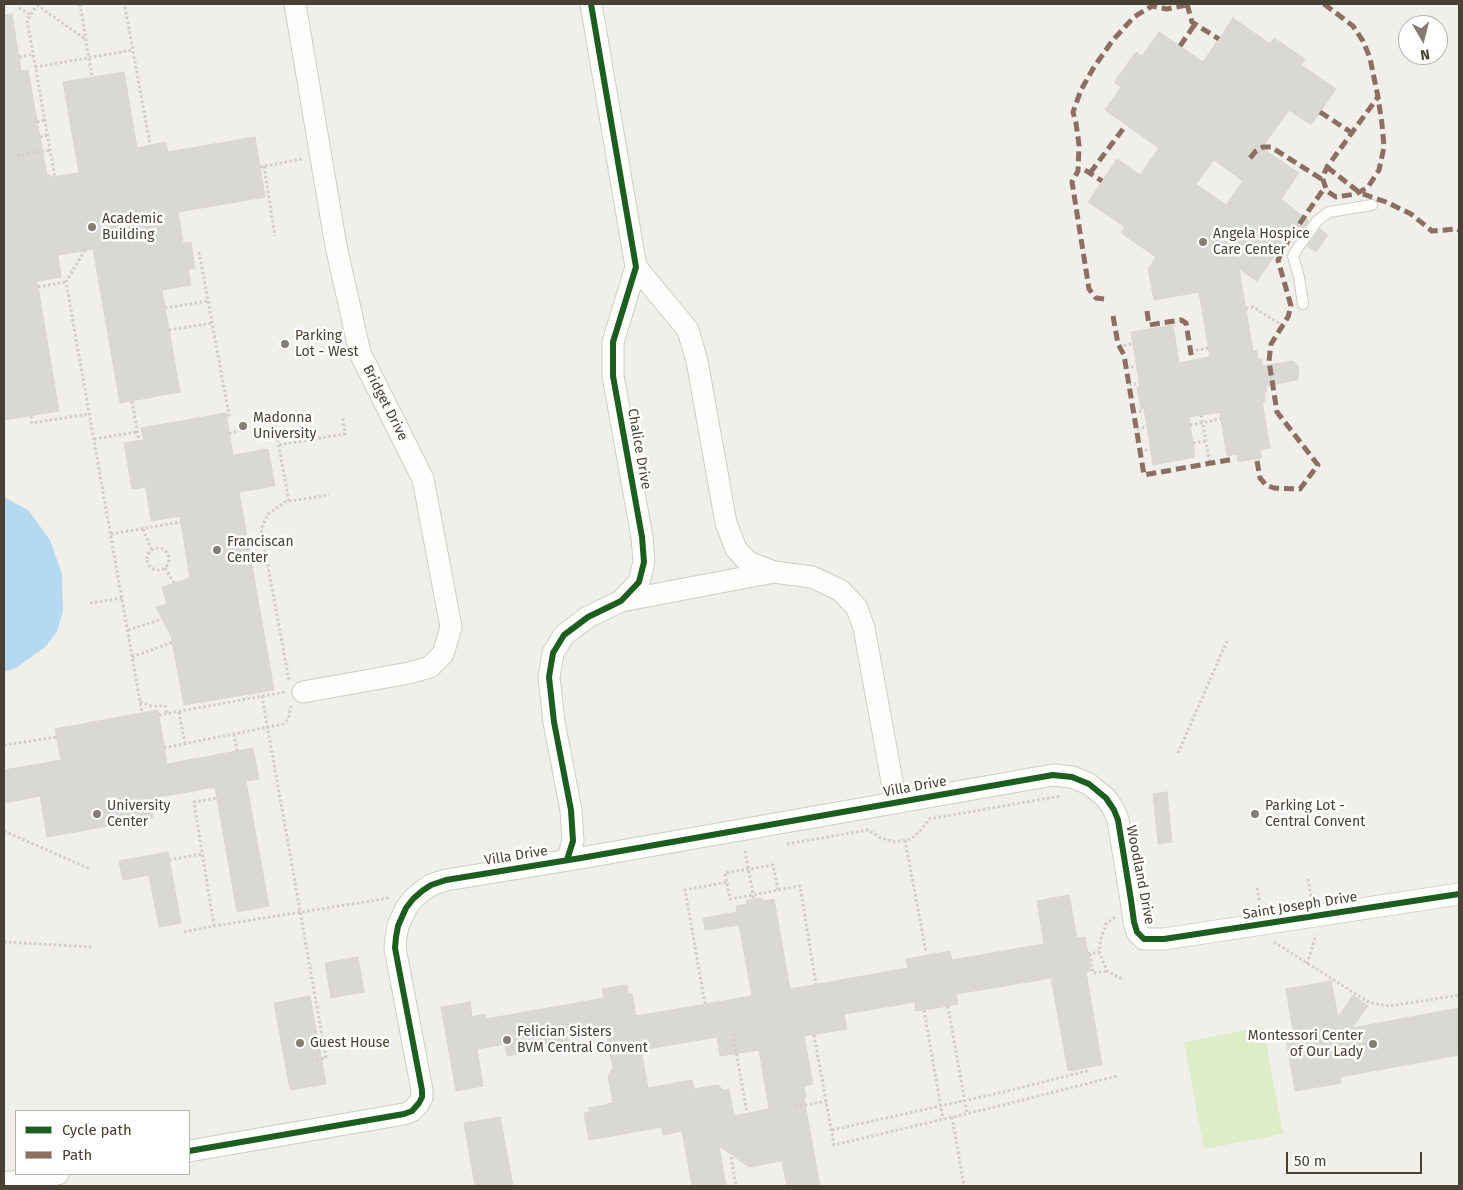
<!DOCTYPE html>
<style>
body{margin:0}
#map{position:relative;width:1463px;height:1190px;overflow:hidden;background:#f0efea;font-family:"Fira Sans",sans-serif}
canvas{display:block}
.frame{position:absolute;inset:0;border:5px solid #484134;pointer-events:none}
.legend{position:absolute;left:15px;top:1110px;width:175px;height:65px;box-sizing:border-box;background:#fff;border:1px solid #b6b3ae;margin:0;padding:6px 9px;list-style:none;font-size:15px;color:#484134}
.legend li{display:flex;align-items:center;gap:10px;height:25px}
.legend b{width:25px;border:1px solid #b6b3ae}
.north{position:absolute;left:1398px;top:15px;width:50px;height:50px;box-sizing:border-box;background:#fff;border:1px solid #b6b3ae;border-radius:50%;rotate:172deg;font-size:14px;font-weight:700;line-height:20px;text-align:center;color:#484134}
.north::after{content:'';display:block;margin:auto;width:18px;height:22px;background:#837e74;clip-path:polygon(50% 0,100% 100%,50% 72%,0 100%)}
.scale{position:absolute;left:1286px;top:1152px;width:136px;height:22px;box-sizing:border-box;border:2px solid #484134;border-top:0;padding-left:6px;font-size:15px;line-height:18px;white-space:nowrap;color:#484134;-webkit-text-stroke:4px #fff;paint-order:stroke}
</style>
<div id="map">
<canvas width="1463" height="1190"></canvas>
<div class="frame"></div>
<ul class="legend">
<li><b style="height:6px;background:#1b5e20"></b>Cycle path</li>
<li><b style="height:6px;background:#8d6e63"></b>Path</li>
</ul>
<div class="north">N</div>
<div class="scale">50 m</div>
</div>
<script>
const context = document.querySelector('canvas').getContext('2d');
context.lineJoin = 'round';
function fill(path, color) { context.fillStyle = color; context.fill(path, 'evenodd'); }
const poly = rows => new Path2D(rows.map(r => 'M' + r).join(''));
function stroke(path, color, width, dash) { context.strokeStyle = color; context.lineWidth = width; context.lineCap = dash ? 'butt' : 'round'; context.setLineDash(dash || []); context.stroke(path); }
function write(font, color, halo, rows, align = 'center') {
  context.font = font + ' "Fira Sans",sans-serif'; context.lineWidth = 5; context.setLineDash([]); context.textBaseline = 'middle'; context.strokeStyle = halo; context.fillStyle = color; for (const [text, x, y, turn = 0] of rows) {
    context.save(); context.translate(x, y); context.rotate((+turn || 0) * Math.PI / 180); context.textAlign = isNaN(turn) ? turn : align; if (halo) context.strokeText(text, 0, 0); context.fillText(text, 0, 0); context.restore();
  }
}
fill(poly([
 [1263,1027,1283,1134,1204,1149,1184,1042]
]), '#ddedc7');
fill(poly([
 [4,497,28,510,50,540,62,574,63,611,57,632,45,647,16,668,4,672]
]), '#b6d9f2');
const building = poly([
 [12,14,21,71,28,70,47,176,50,175,51,177,79,173,63,82,124,72,137,148,166,142,168,152,255,137,265,197,178,212,183,243,191,242,195,268,188,269,191,285,162,290,180,392,120,403,93,249,58,255,61,277,37,281,59,411,4,420,4,15,12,14],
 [1233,18,1270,44,1274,38,1305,59,1301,65,1336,89,1311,125,1289,110,1262,148,1299,173,1281,199,1309,221,1296,238,1290,234,1289,235,1257,281,1239,269,1253,351,1257,351,1258,359,1262,359,1262,366,1293,361,1298,366,1299,374,1297,380,1266,386,1267,392,1264,392,1265,402,1262,402,1270,448,1260,450,1262,458,1238,462,1237,454,1227,456,1220,412,1189,417,1195,457,1153,465,1144,408,1141,409,1137,387,1140,387,1131,332,1173,325,1179,363,1210,357,1199,292,1154,300,1148,269,1156,257,1121,233,1125,227,1088,202,1117,159,1140,175,1159,148,1105,110,1121,87,1114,82,1136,52,1142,56,1159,32,1203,62,1233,18],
 [1214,160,1243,181,1226,205,1196,184,1214,160],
 [1320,229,1328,235,1316,252,1307,246,1320,229],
 [226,413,233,455,268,449,275,486,239,492,274,690,184,705,171,636,156,607,167,604,162,587,190,578,180,516,151,521,146,487,132,489,124,443,144,440,141,428,226,413],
 [158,710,167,764,253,748,259,779,246,781,269,906,237,912,215,787,149,799,153,818,47,837,40,796,4,803,4,770,61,760,55,729,158,710],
 [1167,792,1172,842,1158,844,1153,794,1167,792],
 [168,852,181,923,159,927,149,875,123,880,119,861,168,852],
 [1069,895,1077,938,1085,937,1091,971,1086,972,1102,1065,1068,1071,1051,978,956,994,958,1004,931,1009,916,1011,915,1002,844,1014,847,1029,804,1036,813,1084,804,1086,806,1097,804,1098,820,1186,787,1186,782,1161,749,1167,719,1146,726,1186,692,1186,682,1131,663,1135,662,1127,589,1140,584,1113,589,1112,589,1108,613,1103,608,1076,613,1068,605,1026,567,1033,569,1045,507,1056,505,1044,477,1049,483,1086,456,1091,441,1007,470,1002,472,1017,485,1014,486,1019,604,998,602,989,627,985,628,994,632,993,636,1016,752,996,739,925,705,930,703,918,737,912,736,906,747,904,746,900,762,898,763,901,774,899,790,989,908,968,906,959,950,951,952,960,1044,944,1037,901,1069,895],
 [717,1037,720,1056,759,1050,769,1109,734,1116,729,1089,723,1090,718,1085,694,1089,692,1080,648,1088,641,1050,717,1037],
 [358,957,364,992,331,998,325,963,358,957],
 [1331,981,1338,1017,1353,995,1368,1006,1352,1028,1459,1008,1459,1055,1340,1077,1341,1083,1295,1091,1285,1032,1293,1031,1286,989,1331,981],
 [310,996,326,1084,290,1090,274,1003,310,996],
 [500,1117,513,1186,475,1186,464,1123,500,1117]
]);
fill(building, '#dad8d2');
stroke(building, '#d9d6cf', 1);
const service = poly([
 [1303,304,1299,277,1293,256,1299,246,1317,221,1329,212,1372,205]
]);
const minor = poly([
 [295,4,336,246,360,353,423,479,451,627,443,654,430,667,409,673,303,692],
 [636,267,688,330,697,361,726,523,736,549,748,562,774,572,812,577,840,590,857,608,864,628,896,803],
 [621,601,774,572],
 [567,860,573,841,571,810,554,722,549,677,553,653,564,635,588,617,621,601,639,582,644,562,642,537,613,376,613,342,636,267,591,4],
 [189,1151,404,1114,412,1111,419,1103,422,1097,422,1090,395,948,396,937,398,926,406,908,413,899,422,891,431,885,446,880,581,858,1053,775,1072,777,1089,784,1106,798,1114,810,1118,820,1131,900,1134,922,1137,932,1144,939,1164,939,1459,894],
 [4,1183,58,1174]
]);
stroke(service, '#cfcdc7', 12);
stroke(minor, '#cfcdc7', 23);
stroke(poly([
 [38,4,27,20,55,177],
 [80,4,92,77],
 [37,5,85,39],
 [125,7,150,145],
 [19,8,31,15],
 [19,57,33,54],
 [35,67,133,50],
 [37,122,45,120],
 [40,137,47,135],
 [17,156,50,150],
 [264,166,275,236],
 [260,167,302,159],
 [85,250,66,282,142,713],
 [199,252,229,415,226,417],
 [38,287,66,282],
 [165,308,208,301],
 [1246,308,1253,307,1282,325],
 [169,330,212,323],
 [1119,346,1133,344],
 [1191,351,1209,348],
 [1126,368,1137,366],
 [1129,385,1140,383],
 [132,401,139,441],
 [1134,412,1144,411],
 [1201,415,1210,463],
 [31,416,32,423,89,414],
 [275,425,289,502],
 [1190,425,1221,419],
 [1137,429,1147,427],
 [229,434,247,427],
 [94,439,137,432],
 [1193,443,1206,441],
 [279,445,345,434,343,417],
 [1140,451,1151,449],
 [143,529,152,551],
 [111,534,181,522],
 '147 559a11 11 0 1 1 22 0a11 11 0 1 1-22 0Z',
 [165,568,174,583],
 [90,603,122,598],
 [128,630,162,619],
 [132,657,173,642],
 [289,680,261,529,268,514,285,502,329,495],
 [262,696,326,1058,309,1061],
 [140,702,152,706,165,706,167,714],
 [179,712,185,744],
 [159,715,285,692],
 [234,734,237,751],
 [4,745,57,737],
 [164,748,283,724,288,720,291,706],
 [1178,753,1227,641],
 [4,831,90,869],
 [905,840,926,952],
 [787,844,868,830,881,838,895,842,911,839,922,829,929,819,1061,796],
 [745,851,754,899],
 [169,860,202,854],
 [1308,879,1311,897],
 [1257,888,1260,906],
 [778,890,773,865,725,873,730,899,753,895,778,890,800,886,816,984],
 [1115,917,1106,924,1101,938,1099,952,1107,971,1124,980],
 [214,926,194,802,217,798],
 [184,932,214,926,389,898],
 [4,942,93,947],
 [1274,942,1370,1003,1390,1006,1459,995],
 [1088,954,1099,952],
 [1090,954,1093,973,1107,971],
 [1307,964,1316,935],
 [705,1004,685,890,727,882],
 [948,1006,967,1114],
 [924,1010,943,1119],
 [733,1034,747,1113],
 [814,1035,834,1145,999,1106,1117,1076],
 [795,1107,827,1101],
 [952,1117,964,1186],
 [832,1130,999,1093,1087,1071,1086,1068],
 [731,1157,736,1186]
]), '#d1ceca', 3, [2.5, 2.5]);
stroke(service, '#fdfdfc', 10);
stroke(minor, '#fdfdfc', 21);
stroke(poly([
 [1187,4,1192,22,1219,39],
 [1324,4,1353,26,1363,41,1370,58,1378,97,1382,124,1384,147,1379,170,1368,187,1356,194,1336,197,1327,191,1323,180,1324,174,1327,167,1378,97],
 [1180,46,1195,24],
 [1320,112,1352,133],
 [1250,158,1256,151,1263,147,1271,147,1323,180],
 [1327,167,1360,193,1386,202,1411,214,1432,231,1457,229,1459,230],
 [1085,170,1102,181],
 [1090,173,1123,129],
 [1458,282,1459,282],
 [1104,299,1096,298,1089,289,1072,182,1078,171,1079,145,1076,123,1073,112,1081,90,1094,67,1113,40,1134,17,1152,6,1167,9,1191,4],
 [1147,311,1149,325,1181,320,1186,323,1192,360],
 [1113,316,1118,344,1124,355,1144,475,1234,459],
 [1257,461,1260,478,1266,485,1274,488,1300,489,1318,465,1277,412,1269,361,1271,344,1288,317,1291,306,1278,260,1289,239,1325,187]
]), '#8d6e63', 5, [10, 5]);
stroke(poly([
 [567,860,573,841,571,810,554,722,549,677,553,653,564,635,588,617,621,601,639,582,644,562,642,537,613,376,613,342,636,267,591,4],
 [189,1151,404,1114,412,1111,419,1103,422,1097,422,1090,395,948,396,937,398,926,406,908,413,899,422,891,431,885,446,880,581,858,1053,775,1072,777,1089,784,1106,798,1114,810,1118,820,1131,900,1134,922,1137,932,1144,939,1164,939,1459,894]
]), '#1b5e20', 6);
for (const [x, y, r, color] of [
 [92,227,5,"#837e74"],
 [1203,242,5,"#837e74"],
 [285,344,5,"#837e74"],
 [243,426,5,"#837e74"],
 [217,550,5,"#837e74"],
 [97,814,5,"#837e74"],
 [1255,814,5,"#837e74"],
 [507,1040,5,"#837e74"],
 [300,1043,5,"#837e74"],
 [1373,1044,5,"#837e74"]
]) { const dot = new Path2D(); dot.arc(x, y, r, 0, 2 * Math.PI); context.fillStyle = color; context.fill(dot); stroke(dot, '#fff', 2); }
write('14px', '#484134', '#fff', [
 ["Academic",102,219],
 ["Building",102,235],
 ["Angela Hospice",1213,234],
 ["Care Center",1213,250],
 ["Parking",295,336],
 ["Lot - West",295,352],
 ["Madonna",253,418],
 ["University",253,434],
 ["Franciscan",227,542],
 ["Center",227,558],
 ["University",107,806],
 ["Center",107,822],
 ["Parking Lot -",1265,806],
 ["Central Convent",1265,822],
 ["Felician Sisters",517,1032],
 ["BVM Central Convent",517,1048],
 ["Montessori Center",1363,1036,"right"],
 ["of Our Lady",1363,1052,"right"],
 ["Guest House",310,1043]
], 'left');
write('14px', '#484134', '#fff', [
 ["Bridget Drive",385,403,63],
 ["Chalice Drive",639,449,80],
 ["Villa Drive",915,787,-10],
 ["Villa Drive",516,856,-9],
 ["Woodland Drive",1140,875,79],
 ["Saint Joseph Drive",1300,906,-9]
]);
</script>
